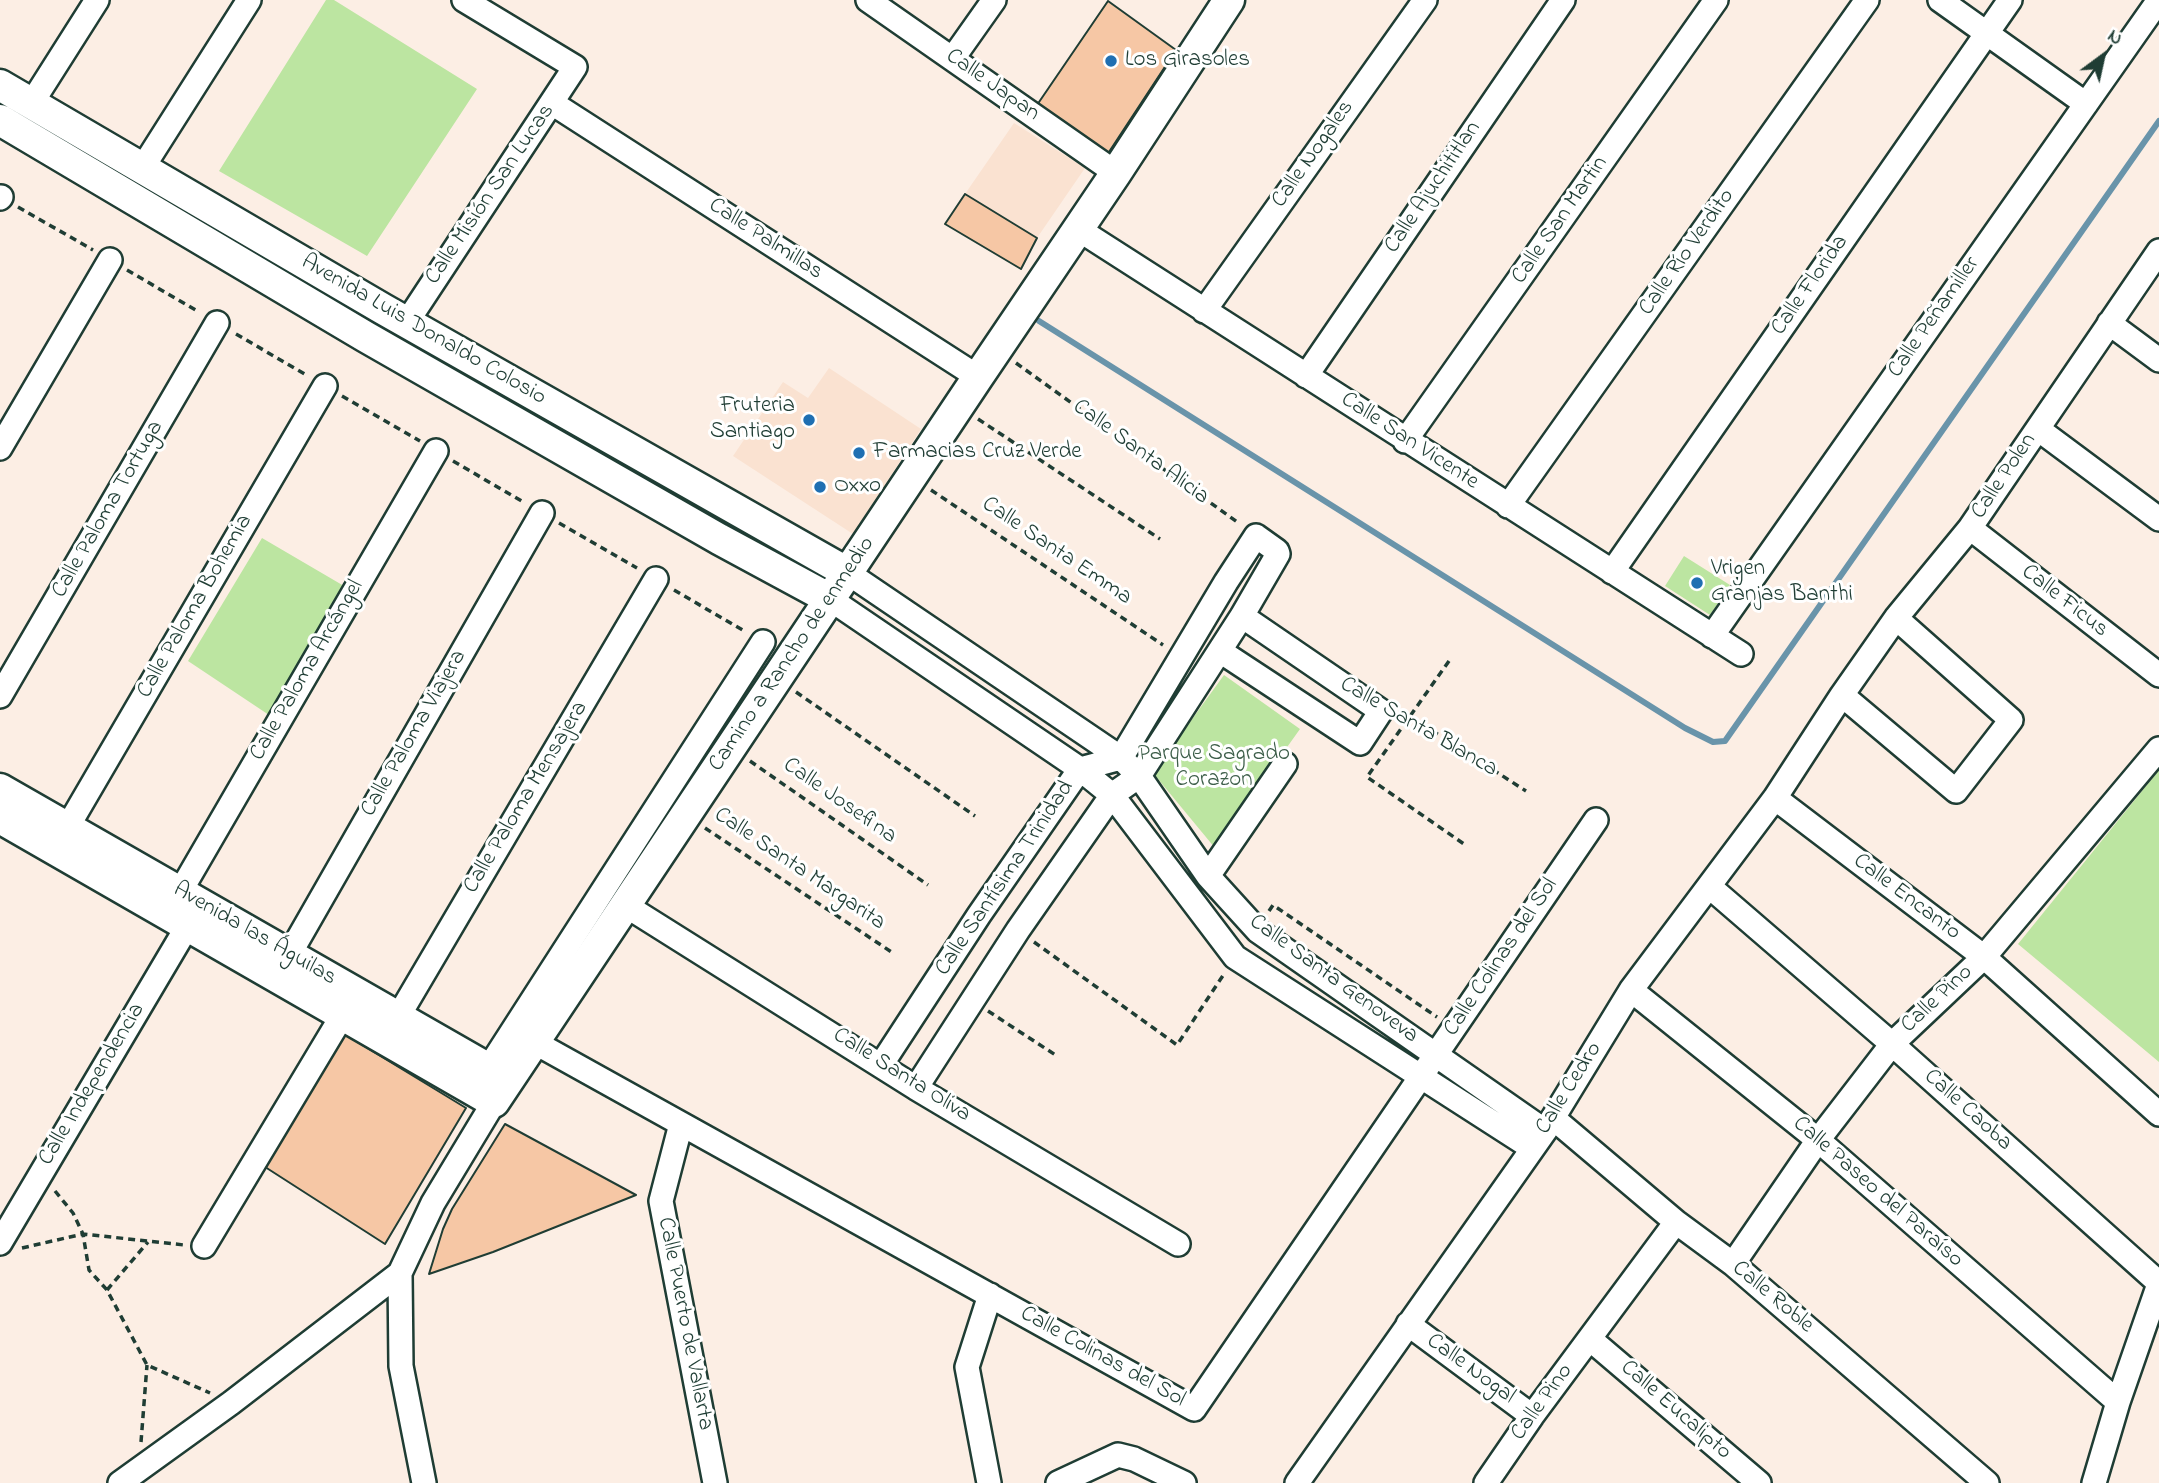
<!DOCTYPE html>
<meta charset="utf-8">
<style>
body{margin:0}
#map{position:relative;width:2159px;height:1483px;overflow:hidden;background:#fceee4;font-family:"Indie Flower",sans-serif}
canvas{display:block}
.north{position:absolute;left:2068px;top:21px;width:70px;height:70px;-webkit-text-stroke:5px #fff;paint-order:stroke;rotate:33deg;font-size:19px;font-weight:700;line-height:28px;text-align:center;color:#1f3d34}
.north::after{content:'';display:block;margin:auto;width:24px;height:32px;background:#1f3d34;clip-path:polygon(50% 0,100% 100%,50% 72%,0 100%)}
</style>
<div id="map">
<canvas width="2159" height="1483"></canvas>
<div class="north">N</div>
</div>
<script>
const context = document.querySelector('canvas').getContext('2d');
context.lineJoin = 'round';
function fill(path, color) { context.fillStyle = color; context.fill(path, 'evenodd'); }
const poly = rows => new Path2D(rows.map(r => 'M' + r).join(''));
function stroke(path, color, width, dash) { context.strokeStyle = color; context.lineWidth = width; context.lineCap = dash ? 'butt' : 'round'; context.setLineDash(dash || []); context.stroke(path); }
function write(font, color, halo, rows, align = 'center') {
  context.font = font + ' "Indie Flower",sans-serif'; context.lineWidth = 6; context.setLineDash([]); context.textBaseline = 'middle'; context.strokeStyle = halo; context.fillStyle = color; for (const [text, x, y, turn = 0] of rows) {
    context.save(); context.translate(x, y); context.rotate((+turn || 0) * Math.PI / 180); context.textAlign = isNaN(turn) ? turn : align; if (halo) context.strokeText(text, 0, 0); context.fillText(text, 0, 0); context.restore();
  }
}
fill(poly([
 [1014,123,1085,168,1037,238,965,194],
 [829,368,921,429,853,534,733,456,783,382,808,398]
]), '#fae2d1');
fill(poly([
 [326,0,334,0,477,89,367,256,219,171],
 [0,98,350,301,344,311,0,110],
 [396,328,795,559,789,568,391,338],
 [262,538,344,586,269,715,188,661],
 [1684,556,1730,585,1710,615,1665,586],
 [1224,675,1300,729,1215,848,1153,773],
 [2159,770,2159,1062,2018,944]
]), '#bce5a1');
stroke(poly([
 [1039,321,1685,728,1713,742,1725,741,2159,121]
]), '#6994aa', 6);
const building = poly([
 [1108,1,1176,50,1107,155,1037,105,1108,1],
 [965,194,1037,238,1021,269,945,224,965,194],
 [341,1032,466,1108,385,1244,262,1165,341,1032],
 [505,1124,636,1195,493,1252,429,1274,443,1229,452,1209,505,1124]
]);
fill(building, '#f6c7a5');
stroke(building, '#1f3d34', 2);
const minor = poly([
 [868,0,1116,173],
 [1940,0,2086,104],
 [953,58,994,0],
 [552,103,978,377],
 [31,104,97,0],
 [143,167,249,0],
 [0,198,1,197],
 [1078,229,1741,654],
 [1204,311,1425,0],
 [407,322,575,67,464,0],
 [2109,323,2159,360],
 [1306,376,1563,0],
 [2038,429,2159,519],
 [1405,441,1716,0],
 [0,448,110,260],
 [1508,506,1867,0],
 [1970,528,2159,675],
 [1612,572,2010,0],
 [848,573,1121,758,1139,776,1208,876,1258,931,1545,1131],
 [830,599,1080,769,1112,795,1235,957,1532,1148],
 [1712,636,2159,0],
 [1220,651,1360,743,1381,711,1242,616],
 [1842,695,1956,791,2011,720,1896,618],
 [0,696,217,323],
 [1775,798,1984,957,2159,1114],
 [67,828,325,386],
 [1208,876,1285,764],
 [1710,887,1892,1044,2159,1283],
 [180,892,436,451],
 [625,905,916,1088,1178,1244],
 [289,955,542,513],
 [1631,990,1818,1140,2118,1402],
 [398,1017,656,579],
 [534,1042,1194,1409,1596,820],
 [881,1065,979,915,1080,769,1121,758,1226,582,1256,536,1277,551,1278,554,1242,616,1139,776,1112,795,1018,930,916,1088],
 [488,1069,763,642],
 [1553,1118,1676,1222,1733,1264,1987,1483],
 [681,1124,661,1201,715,1483],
 [0,1243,187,927],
 [204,1246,342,1016],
 [1733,1264,1818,1140,1892,1044,1984,957,2159,749],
 [1408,1324,1532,1416],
 [1590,1339,1759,1483],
 [120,1483,231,1403,400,1273],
 [424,1483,401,1366,400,1273,433,1203,494,1102],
 [989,1483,967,1367,990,1295],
 [1058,1483,1118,1455,1134,1459,1184,1483],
 [1297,1483,1545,1131,1631,990,1775,798,1842,695,1896,618,1970,528,2159,251],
 [1486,1483,1532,1416,1676,1222],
 [2094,1483,2118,1402,2159,1284]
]);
const tertiary = poly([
 [0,85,383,309,848,573],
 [0,120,366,337,719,539,830,599],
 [0,789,508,1080],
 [0,818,494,1102,978,377,1116,173,1229,0]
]);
stroke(minor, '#1f3d34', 28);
stroke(tertiary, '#1f3d34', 35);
stroke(poly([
 [18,207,93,250],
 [127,270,199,312],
 [236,334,308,376],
 [1016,363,1240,524],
 [342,396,420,441],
 [978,419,1160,539],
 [453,461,525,503],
 [931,490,1163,645],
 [559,523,637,568],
 [674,590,746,632],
 [1449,661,1367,777,1464,844],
 [796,692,975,816],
 [1400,715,1411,717,1526,791],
 [750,761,928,885],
 [705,828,893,953],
 [1269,911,1273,905,1437,1017],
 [1034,942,1177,1045,1224,974],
 [988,1011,1057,1056],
 [55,1191,73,1213,83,1234,89,1270,107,1290,147,1365,210,1393],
 [22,1248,83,1234,184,1245],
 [107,1290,148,1242],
 [141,1442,147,1365]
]), '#1f3d34', 3.5, [7, 5]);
stroke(minor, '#fff', 23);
stroke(tertiary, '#fff', 30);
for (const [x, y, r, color] of [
 [1111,61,7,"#1f6fb2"],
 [809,420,7,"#1f6fb2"],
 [859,453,7,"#1f6fb2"],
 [820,487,7,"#1f6fb2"],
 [1697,583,7,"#1f6fb2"]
]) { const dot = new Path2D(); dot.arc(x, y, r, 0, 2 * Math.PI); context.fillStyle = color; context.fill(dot); stroke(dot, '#fff', 2.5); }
write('23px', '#1f3d34', '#fff', [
 ["Los Girasoles",1125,61],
 ["Fruteria",795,407,"right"],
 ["Santiago",795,433,"right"],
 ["Farmacias Cruz Verde",873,453],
 ["Oxxo",834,487],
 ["Vrigen",1711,570],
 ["Granjas Banthi",1711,596]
], 'left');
write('23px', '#1f3d34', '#fff', [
 ["Calle Japan",992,86,35],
 ["Calle Nogales",1314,155,-55],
 ["Calle Ajuchititlan",1434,188,-56],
 ["Calle Misión San Lucas",491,195,-56],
 ["Calle San Martin",1561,221,-55],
 ["Calle Palmillas",765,240,33],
 ["Calle Río Verdito",1688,253,-55],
 ["Calle Florida",1811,286,-55],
 ["Calle Peñamiller",1935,318,-55],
 ["Avenida Luis Donaldo Colosio",423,331,30],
 ["Calle San Vicente",1409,442,33],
 ["Calle Santa Alicia",1140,453,36],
 ["Calle Polen",2005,477,-56],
 ["Calle Paloma Tortuga",109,510,-60],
 ["Calle Santa Emma",1056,552,34],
 ["Calle Ficus",2064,602,38],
 ["Calle Paloma Bohemia",196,607,-60],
 ["Camino a Rancho de enmedio",793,655,-56],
 ["Calle Paloma Arcángel",308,671,-60],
 ["Calle Santa Blanca",1418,728,30],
 ["Calle Paloma Viajera",415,734,-60],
 ["Calle Paloma Mensajera",527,798,-59],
 ["Calle Josefina",839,802,35],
 ["Calle Santa Margarita",799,870,34],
 ["Calle Santísima Trinidad",1006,879,-56],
 ["Calle Encanto",1906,898,37],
 ["Avenida las Águilas",254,935,30],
 ["Calle Colinas del Sol",1502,958,-56],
 ["Calle Santa Genoveva",1333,980,36],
 ["Calle Pino",1938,1000,-43],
 ["Calle Santa Oliva",901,1076,32],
 ["Calle Independencia",93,1085,-59],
 ["Calle Cedro",1570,1089,-58],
 ["Calle Caoba",1967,1111,42],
 ["Calle Paseo del Paraíso",1877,1193,41],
 ["Calle Roble",1772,1298,40],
 ["Calle Puerto de Vallarta",684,1324,79],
 ["Calle Colinas del Sol",1102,1358,29],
 ["Calle Nogal",1470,1370,36],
 ["Calle Pino",1543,1403,-54],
 ["Calle Eucalipto",1675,1411,41]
]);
write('23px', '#3e5f4a', '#fff', [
 ["Parque Sagrado",1214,755],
 ["Corazon",1214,781]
]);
</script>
